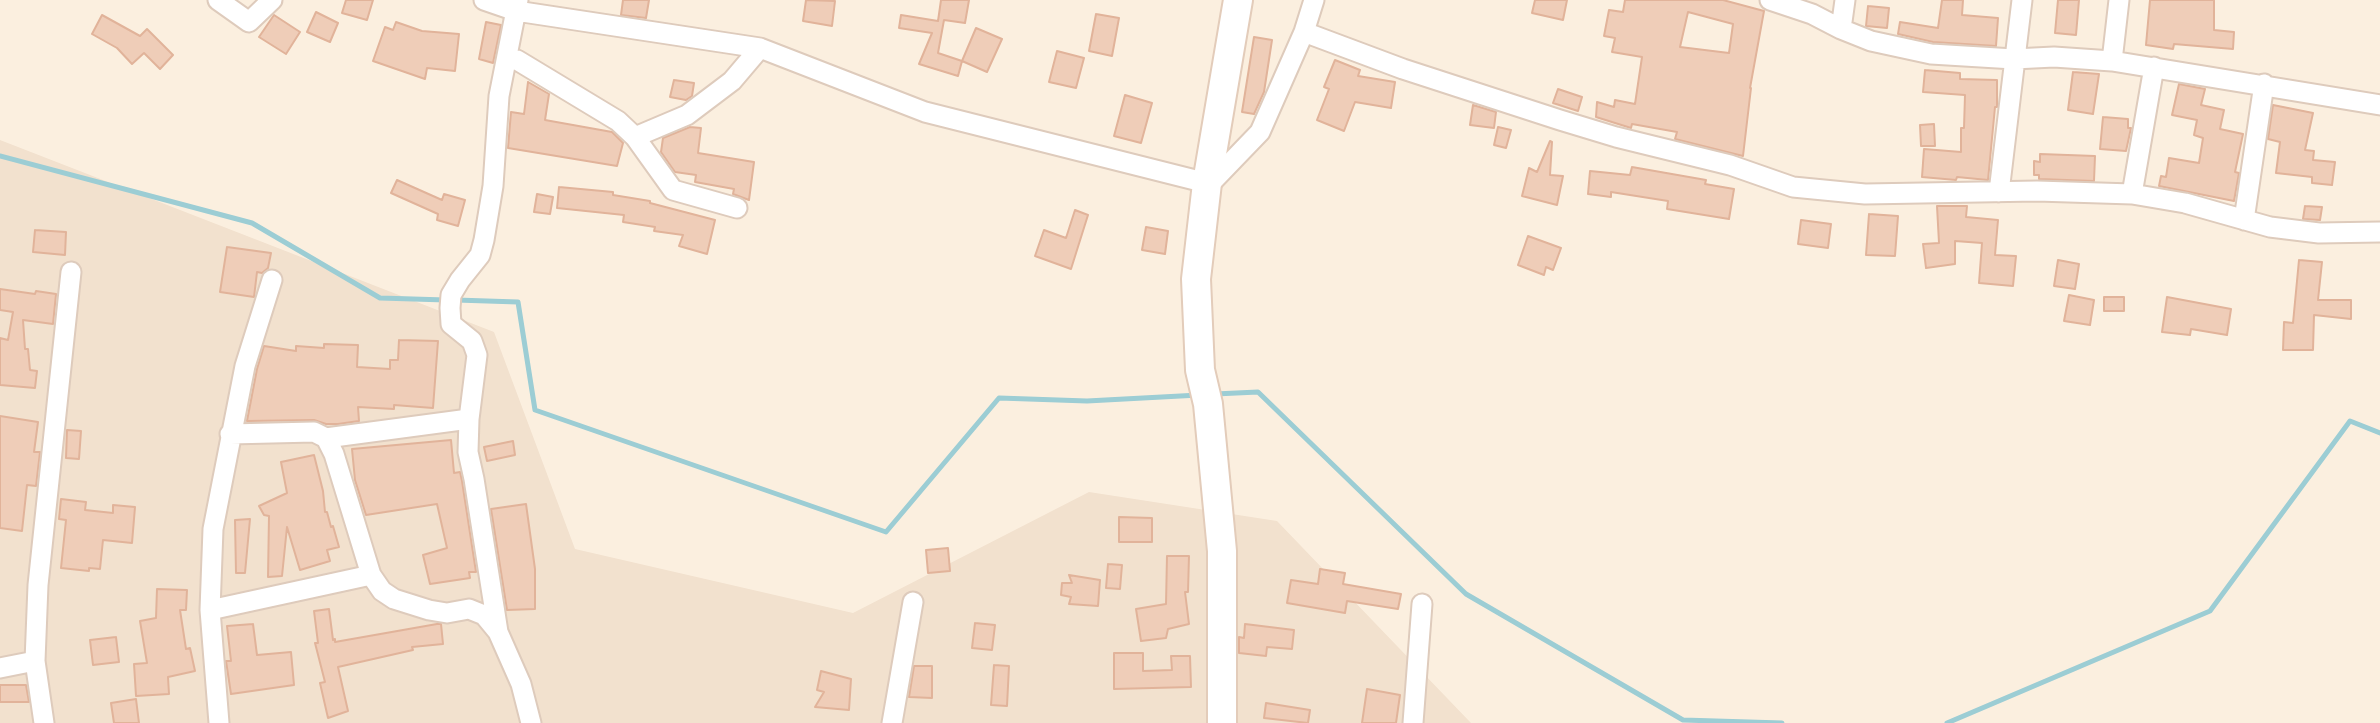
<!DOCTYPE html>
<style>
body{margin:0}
canvas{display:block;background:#fbefdf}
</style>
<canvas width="2380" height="723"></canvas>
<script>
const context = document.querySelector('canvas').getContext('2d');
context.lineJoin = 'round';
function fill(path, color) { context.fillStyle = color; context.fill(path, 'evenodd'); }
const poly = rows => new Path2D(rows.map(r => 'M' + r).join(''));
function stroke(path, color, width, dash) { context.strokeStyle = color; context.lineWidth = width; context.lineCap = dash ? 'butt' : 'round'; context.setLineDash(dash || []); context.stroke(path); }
fill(poly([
 [0,140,494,332,575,549,853,613,1089,492,1277,521,1471,723,0,723]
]), '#f2e1ce');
stroke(poly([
 [0,156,252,223,380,298,446,300],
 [456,300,518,302,535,410,886,532,999,398,1087,401,1199,395],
 [1215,394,1258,392,1466,594,1683,720,1782,723],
 [1947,723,2210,611,2350,421,2380,433]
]), '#9ccdd4', 5);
const building = poly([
 [346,0,373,0,367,20,342,13,346,0],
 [623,0,649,0,646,18,621,15,623,0],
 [806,0,835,1,832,26,803,21,806,0],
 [941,0,969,0,965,23,944,20,938,53,962,61,976,28,1002,39,987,72,962,61,958,76,919,64,932,33,899,28,901,15,938,21,941,0],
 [1535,0,1567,0,1563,20,1532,13,1535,0],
 [1625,0,1723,0,1764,11,1750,88,1751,88,1743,156,1675,139,1677,132,1632,124,1631,128,1596,117,1597,102,1614,107,1615,100,1635,104,1642,57,1612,52,1615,38,1604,36,1609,10,1623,12,1625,0],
 [1688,12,1733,24,1729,53,1680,47,1688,12],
 [1942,0,1963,0,1962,15,1998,18,1996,46,1933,42,1898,34,1900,22,1938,28,1942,0],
 [2058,0,2079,0,2076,35,2055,33,2058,0],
 [2150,0,2214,0,2214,30,2234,32,2233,49,2174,44,2173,49,2146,45,2150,0],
 [1868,6,1889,8,1887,28,1866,26,1868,6],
 [316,12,338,23,330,42,307,32,316,12],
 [1096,14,1119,18,1112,56,1089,51,1096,14],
 [102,15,140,36,147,29,173,55,160,69,144,53,132,64,117,48,92,34,102,15],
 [274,15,300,32,286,54,259,37,274,15],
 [396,22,422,31,459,34,455,71,427,68,425,79,373,61,385,27,393,30,396,22],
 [486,22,501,25,493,63,479,59,486,22],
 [1254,37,1272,40,1264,92,1254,114,1242,112,1254,37],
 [1057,51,1084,58,1076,88,1049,82,1057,51],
 [1335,60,1360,70,1358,76,1395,82,1391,108,1355,102,1344,131,1317,120,1329,89,1324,87,1335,60],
 [1925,70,1960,73,1960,79,1997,80,1997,107,1995,107,1988,180,1957,177,1956,180,1922,177,1924,149,1961,152,1961,128,1964,128,1965,95,1923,92,1925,70],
 [2073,72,2099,74,2093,114,2068,110,2073,72],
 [674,80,694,83,692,96,686,100,670,97,674,80],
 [528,82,549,94,545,120,612,132,623,143,617,166,508,148,511,112,524,114,528,82],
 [2179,84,2205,89,2201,105,2224,110,2220,129,2243,134,2235,172,2239,173,2234,201,2159,186,2161,176,2166,177,2169,158,2199,163,2203,138,2194,135,2197,120,2172,115,2179,84],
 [1558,89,1582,97,1578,111,1553,103,1558,89],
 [1125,95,1152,103,1141,143,1114,136,1125,95],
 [1473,105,1496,112,1494,128,1470,125,1473,105],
 [2273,105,2313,113,2305,150,2314,151,2313,160,2335,162,2332,185,2312,183,2312,177,2276,173,2280,142,2268,139,2273,105],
 [2103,117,2128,119,2128,128,2131,128,2126,151,2100,149,2103,117],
 [1934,124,1935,146,1921,146,1920,125,1934,124],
 [690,127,701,128,698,153,754,162,749,200,733,194,734,189,695,182,696,175,675,172,661,152,663,138,690,127],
 [1498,127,1511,130,1506,148,1494,145,1498,127],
 [1550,141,1552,142,1550,175,1563,176,1557,205,1522,196,1529,168,1537,172,1550,141],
 [2040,154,2095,156,2094,181,2039,179,2039,175,2034,175,2034,161,2040,162,2040,154],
 [1632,167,1706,180,1705,184,1734,189,1729,219,1667,209,1668,201,1611,192,1611,197,1588,194,1590,171,1630,175,1632,167],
 [397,180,442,200,444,194,465,200,458,226,437,220,438,214,391,193,397,180],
 [559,187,613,192,613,195,650,201,650,203,715,220,707,254,679,246,683,235,654,231,655,227,623,222,624,215,557,208,559,187],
 [537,194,553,197,550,214,534,212,537,194],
 [1937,206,1967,206,1966,217,1998,220,1995,255,2016,256,2013,286,1979,283,1982,243,1955,241,1955,264,1926,268,1923,244,1939,243,1937,206],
 [2305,206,2322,207,2320,220,2303,219,2305,206],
 [1075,210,1088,215,1071,269,1035,256,1044,230,1066,238,1075,210],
 [1869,214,1898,216,1895,256,1866,255,1869,214],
 [1801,220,1831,224,1828,248,1798,244,1801,220],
 [1146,227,1168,231,1165,254,1142,250,1146,227],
 [35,230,66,232,65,255,33,252,35,230],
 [1528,236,1561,248,1553,270,1546,267,1544,275,1518,265,1528,236],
 [227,247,271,253,268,268,262,273,257,272,254,297,220,292,227,247],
 [2058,260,2079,264,2075,289,2054,286,2058,260],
 [2299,260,2322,262,2318,300,2351,300,2351,319,2314,315,2313,350,2283,350,2284,322,2293,323,2299,260],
 [0,289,35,294,36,291,56,294,53,324,23,320,25,349,28,349,30,370,37,371,35,388,0,385,0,338,8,340,13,312,0,310,0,289],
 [2069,295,2094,300,2090,325,2064,321,2069,295],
 [2104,297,2124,297,2124,311,2104,311,2104,297],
 [2167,297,2231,309,2227,335,2191,329,2190,335,2162,332,2167,297],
 [399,340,438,341,433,408,394,405,394,409,358,407,359,421,338,424,326,424,314,420,247,421,257,369,264,346,296,351,296,346,324,348,324,344,358,345,357,367,390,369,390,360,398,360,399,340],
 [0,416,38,422,34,452,40,452,36,486,27,485,22,531,0,528,0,416],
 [67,430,81,431,79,459,66,458,67,430],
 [451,440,454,473,460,472,462,481,476,572,469,572,470,578,430,584,423,555,447,548,437,504,366,515,355,480,352,449,451,440],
 [513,441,515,455,487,461,484,447,513,441],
 [314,455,323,491,325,512,327,512,331,527,333,526,339,547,327,550,330,561,300,570,287,527,282,576,268,577,269,516,264,515,259,506,287,493,281,462,314,455],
 [61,499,86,502,85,510,113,513,113,505,135,507,132,543,103,540,100,569,89,568,89,571,61,568,66,520,59,519,61,499],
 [526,504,535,569,535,609,507,610,491,509,526,504],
 [1119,517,1152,518,1152,542,1119,542,1119,517],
 [250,519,245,573,236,573,235,520,250,519],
 [948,548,950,571,928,573,926,550,948,548],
 [1167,556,1189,556,1188,592,1185,592,1189,624,1168,629,1166,638,1141,641,1136,609,1166,604,1167,556],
 [1108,564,1122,565,1120,589,1106,588,1108,564],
 [1320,569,1345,573,1343,584,1401,594,1398,609,1347,601,1345,613,1287,603,1291,580,1318,584,1320,569],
 [1069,575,1100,580,1098,606,1069,604,1071,597,1061,595,1062,583,1072,583,1069,575],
 [157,589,187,590,186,610,180,610,186,649,190,648,195,671,168,677,169,694,136,696,134,664,147,663,140,621,156,618,157,589],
 [329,609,333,640,335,639,335,642,437,624,441,624,443,644,412,647,413,650,338,667,348,711,328,718,320,683,325,682,315,643,318,643,314,611,329,609],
 [975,623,995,625,992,650,972,648,975,623],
 [253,624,257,655,291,652,294,685,231,694,226,661,231,661,227,626,253,624],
 [1245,624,1294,630,1292,649,1267,647,1266,656,1239,653,1239,637,1244,638,1245,624],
 [116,637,119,662,93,665,90,640,116,637],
 [1114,653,1143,653,1143,671,1172,670,1171,656,1190,656,1191,687,1114,689,1114,653],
 [994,665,1009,666,1007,706,991,705,994,665],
 [914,666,932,666,932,698,909,697,914,666],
 [821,671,851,679,849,710,815,707,824,692,817,690,821,671],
 [0,685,26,685,29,702,0,702,0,685],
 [1367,689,1400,695,1396,723,1362,723,1367,689],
 [136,699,139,723,114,723,111,703,136,699],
 [1266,703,1310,710,1308,723,1264,718,1266,703]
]);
fill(building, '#efcdb8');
stroke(building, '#e1b39a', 2);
const street = poly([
 [218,0,249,22,272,0],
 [484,0,516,11,760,48,925,112,1207,183],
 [518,0,499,96,493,186,484,240,480,255,460,280,451,295,450,308,451,324,472,341,477,355,469,419,468,452,474,479,498,632,521,684,531,723],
 [1770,0,1812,14,1841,29,1871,41,1931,54,2014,59,2054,57,2112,61,2380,105],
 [1841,29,1845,0],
 [1304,32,1403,69,1560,120,1616,137,1730,165,1793,187,1865,194,2037,191,2132,194,2185,203,2270,227,2319,233,2380,232],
 [517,60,618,121,635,137,687,115,732,81,760,48],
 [2112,61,2119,0],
 [635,137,673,190,737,208],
 [1207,187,1260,132,1304,32,1314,0],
 [1999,192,2022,0],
 [2132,194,2154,67],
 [2244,220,2264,84],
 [230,434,314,432,326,438,469,419],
 [326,438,334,454,371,575,382,591,394,599,429,610,447,613,469,609,484,615,498,632],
 [210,610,371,575],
 [0,668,35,661],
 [44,723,35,661,38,585,71,272],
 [219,723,210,610,213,529,245,366,272,280],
 [892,723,913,602],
 [1413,723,1422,604]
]);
const secondary = poly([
 [1222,723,1222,551,1208,404,1200,370,1196,279,1207,183,1238,0]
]);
stroke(street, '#decbbc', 23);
stroke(secondary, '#e3ccba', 32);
stroke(street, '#fff', 19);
stroke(secondary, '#fff', 28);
</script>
